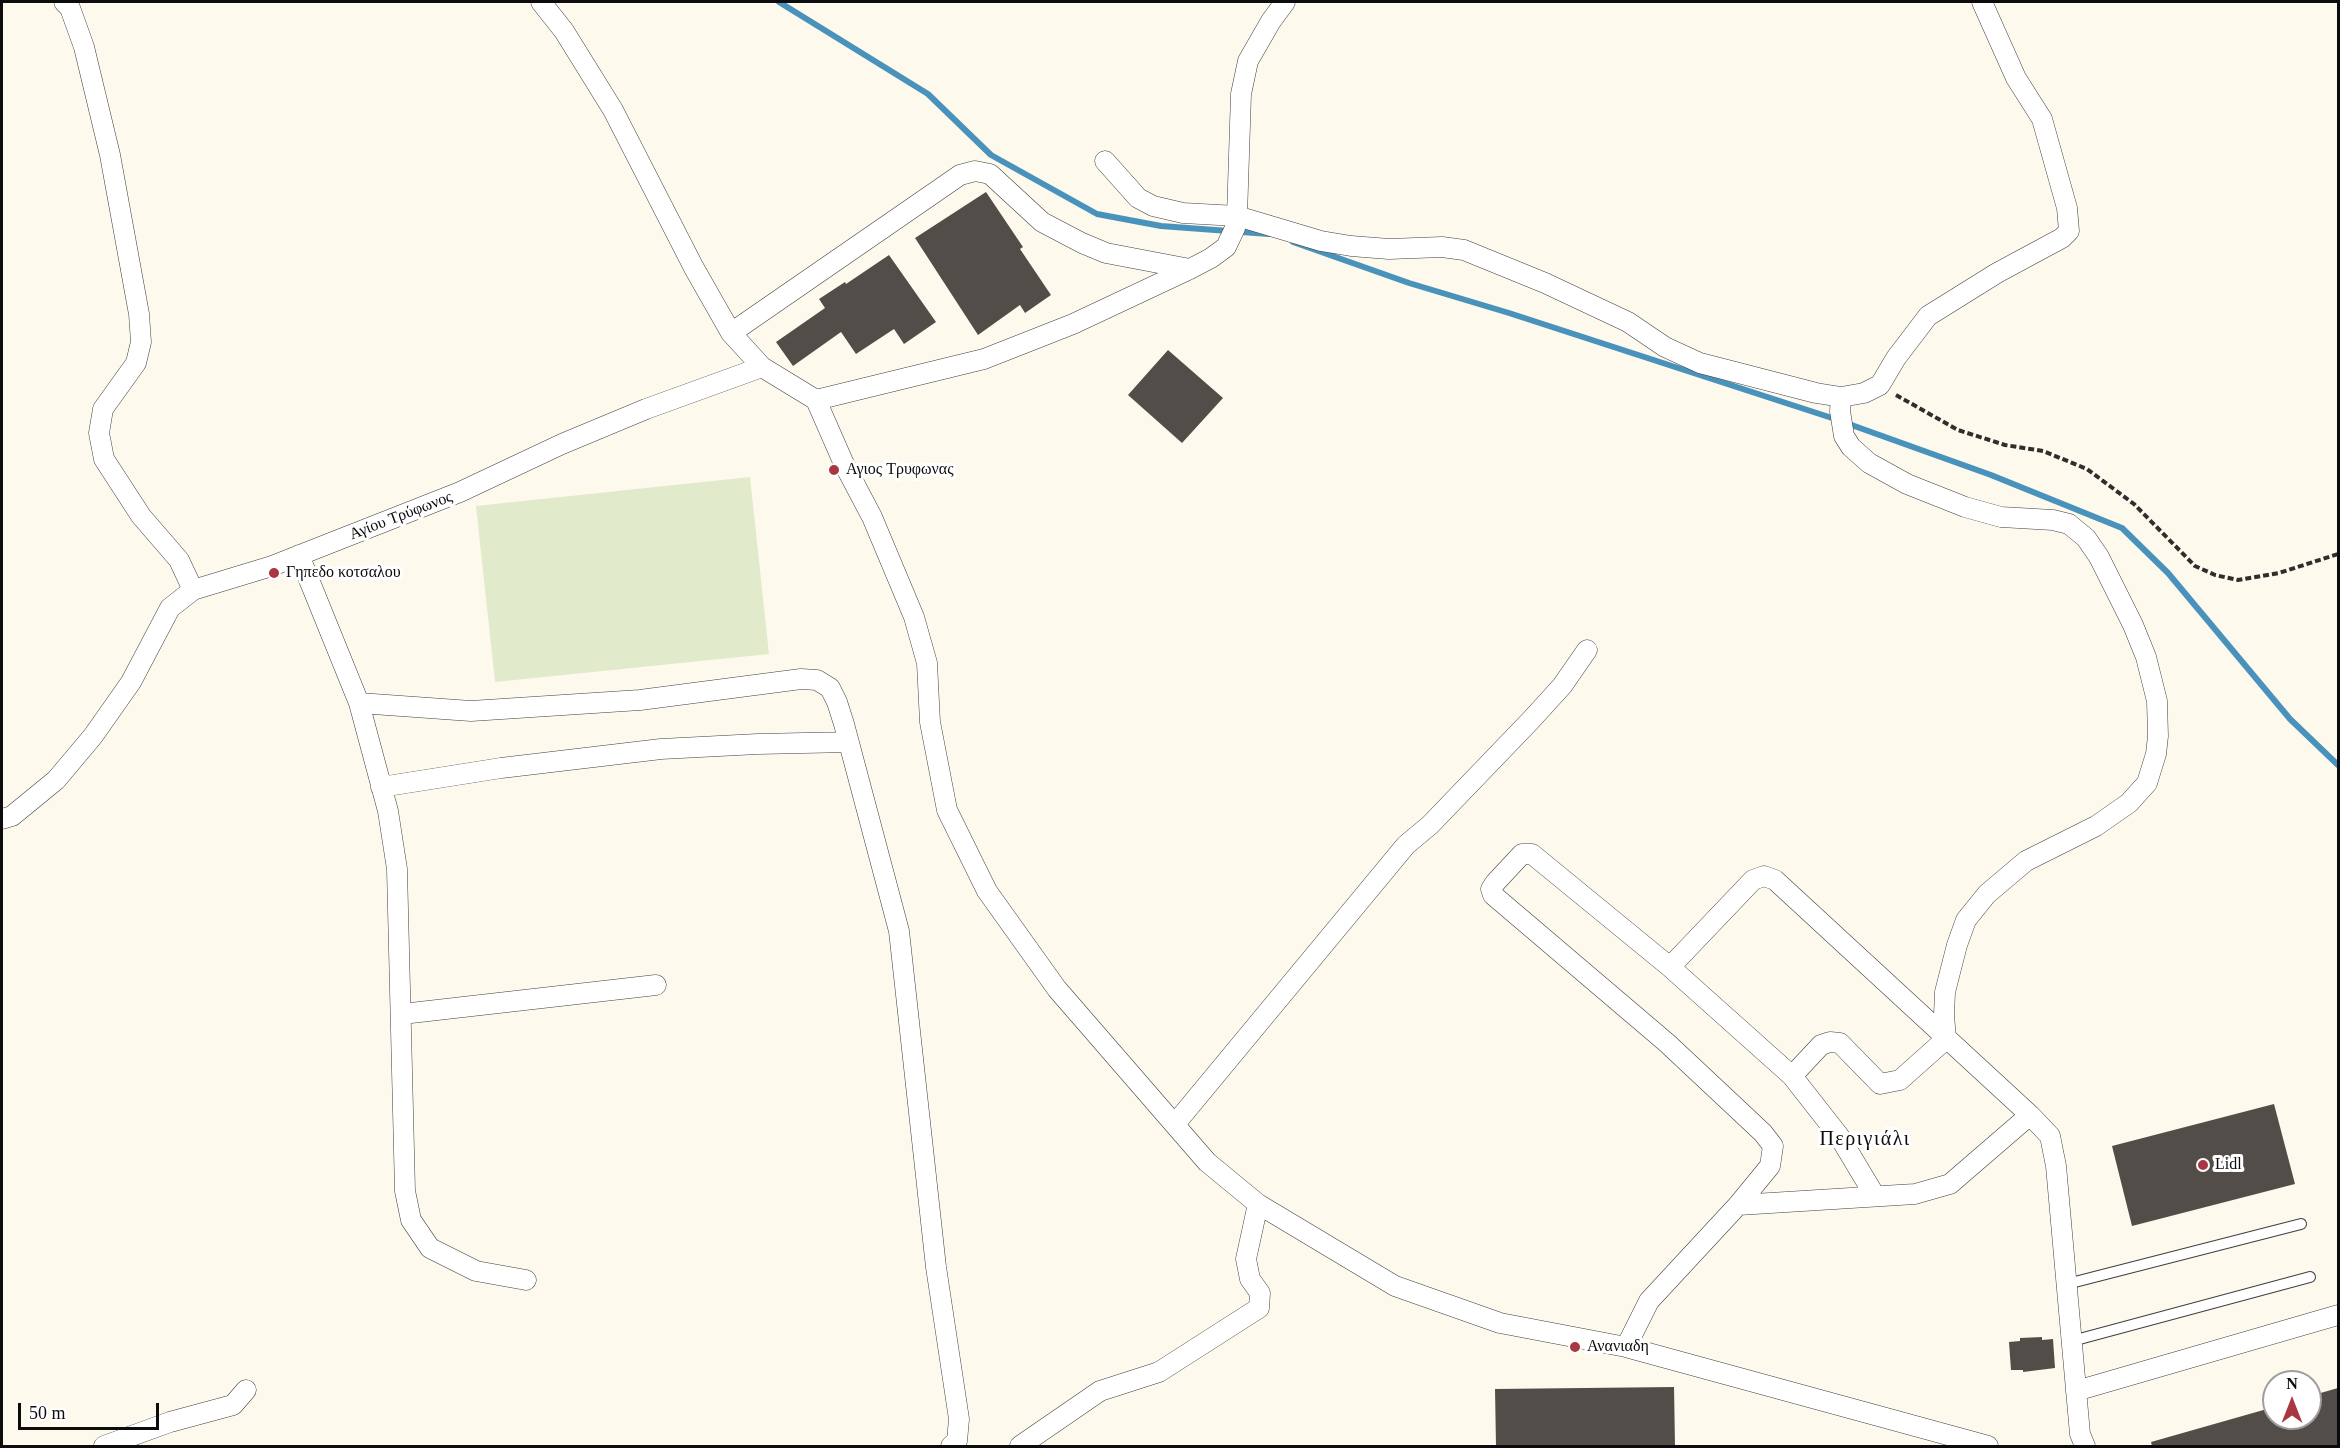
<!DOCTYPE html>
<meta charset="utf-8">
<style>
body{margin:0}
#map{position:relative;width:2340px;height:1448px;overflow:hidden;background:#fdf9ed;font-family:Georgia,serif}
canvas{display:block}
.frame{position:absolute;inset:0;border:3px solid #0c0c0c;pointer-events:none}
.north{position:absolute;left:2262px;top:1370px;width:60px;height:60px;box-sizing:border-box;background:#fff;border:2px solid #9e9e9e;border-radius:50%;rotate:0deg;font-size:16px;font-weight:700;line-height:24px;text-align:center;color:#0c0c0c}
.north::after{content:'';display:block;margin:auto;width:21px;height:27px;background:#a93741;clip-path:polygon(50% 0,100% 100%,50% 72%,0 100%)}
.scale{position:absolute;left:18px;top:1403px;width:141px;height:27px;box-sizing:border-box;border:3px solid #0c0c0c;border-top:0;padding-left:8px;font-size:18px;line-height:21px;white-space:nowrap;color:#0c0c0c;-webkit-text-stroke:4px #fff;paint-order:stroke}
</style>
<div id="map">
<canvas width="2340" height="1448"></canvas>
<div class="frame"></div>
<div class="north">N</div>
<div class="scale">50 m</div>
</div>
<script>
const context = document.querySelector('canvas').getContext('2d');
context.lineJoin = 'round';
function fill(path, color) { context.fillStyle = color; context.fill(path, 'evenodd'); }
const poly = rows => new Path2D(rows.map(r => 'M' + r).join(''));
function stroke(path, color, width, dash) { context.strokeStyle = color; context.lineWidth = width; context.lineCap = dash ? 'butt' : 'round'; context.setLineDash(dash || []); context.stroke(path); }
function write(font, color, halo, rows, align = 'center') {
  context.font = font + ' Georgia,serif'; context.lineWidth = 6; context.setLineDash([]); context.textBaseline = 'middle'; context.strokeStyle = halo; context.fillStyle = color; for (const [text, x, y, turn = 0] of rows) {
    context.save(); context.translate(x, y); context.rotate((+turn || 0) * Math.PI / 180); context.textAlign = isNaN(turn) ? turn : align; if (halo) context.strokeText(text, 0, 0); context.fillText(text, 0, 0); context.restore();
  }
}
fill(poly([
 [750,477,769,654,495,682,476,506]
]), '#e1ebcc');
stroke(poly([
 [779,2,928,94,991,155,1097,214,1161,226,1269,234],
 [1293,242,1409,283,1509,313,1832,418,1991,475,2122,528,2168,573,2290,719,2338,765]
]), '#4992bb', 6);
fill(poly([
 [986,192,1023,247,1020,249,1051,295,1025,313,1020,305,978,335,915,238],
 [889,255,936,322,904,344,894,329,856,354,841,332,793,366,776,342,825,308,819,299,845,282,846,284],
 [1168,350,1223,398,1182,443,1128,395],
 [2274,1104,2295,1184,2132,1226,2112,1146],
 [2042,1337,2042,1340,2053,1339,2055,1368,2023,1372,2023,1370,2011,1370,2009,1342,2020,1341,2020,1338],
 [1674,1387,1675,1446,1496,1446,1495,1389],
 [2338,1388,2338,1446,2152,1446,2151,1442,2274,1407,2274,1418,2310,1418,2310,1396]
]), '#534d4a');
const service = poly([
 [2067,1284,2301,1224],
 [2072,1341,2310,1277]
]);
const minor = poly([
 [64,2,70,8,84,47,110,155,139,314,141,342,136,363,103,409,99,433,104,459,141,516,179,560,193,590],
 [541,2,564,31,613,110,694,268,731,333,762,367],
 [1105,161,1138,198,1153,206,1183,213,1237,216,1321,241,1351,246,1389,249,1442,247,1464,250,1545,283,1628,322,1665,347,1700,363,1816,393,1841,397,1864,393,1880,385,1896,358,1928,316,1997,273,2062,238,2069,231,2067,208,2042,119,2016,78,1982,2],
 [731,333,960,175,975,171,990,174,1042,222,1082,243,1106,253,1190,269],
 [816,400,984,359,1073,324,1190,269,1211,258,1226,247,1235,228,1237,216,1241,94,1248,61,1271,21,1285,2],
 [299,555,359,703,388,811,397,869,405,1191,411,1220,430,1248,476,1271,526,1280],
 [359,703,471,711,640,700,801,679,817,680,830,688,837,702,844,724,899,931,936,1267,959,1419,957,1441,951,1446],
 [381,787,501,768,661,749,758,744,849,742],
 [2,819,12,816,56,780,93,736,131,682,170,608,193,590,272,566,460,492,562,444,646,409,762,367,816,400,844,464,872,517,914,617,927,663,930,722,947,810,987,891,1057,989,1207,1162,1258,1204,1395,1286,1500,1323,1626,1347,1988,1446],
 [1670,967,1753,880,1764,876,1775,880,2030,1115,2050,1136,2056,1166,2080,1434,2085,1446],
 [402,1014,656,985],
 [1792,1076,1821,1045,1830,1042,1840,1043,1880,1084,1900,1080,1946,1039,1944,1015,1945,992,1957,945,1966,920,1987,894,2026,861,2096,826,2129,803,2147,783,2156,754,2158,736,2157,701,2146,657,2133,625,2099,557,2086,538,2069,524,2053,520,2001,517,1965,507,1907,484,1869,463,1851,447,1844,436,1840,411,1841,397],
 [1175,1124,1406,845,1430,825,1531,720,1562,686,1587,650],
 [1738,1205,1915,1194,1950,1184,2030,1115],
 [1626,1347,1649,1301,1738,1205,1770,1166,1773,1146,1763,1133,1667,1043,1493,895,1491,889,1495,883,1522,854,1532,854,1670,967,1792,1076,1839,1136,1875,1196],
 [2076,1391,2338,1315],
 [104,1446,170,1422,233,1405,246,1390],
 [1020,1446,1100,1391,1159,1372,1259,1308,1260,1293,1250,1279,1246,1259,1258,1204]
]);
stroke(service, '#3f3f3f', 12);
stroke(minor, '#3f3f3f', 21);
stroke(poly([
 [1896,395,1958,430,2005,445,2043,451,2087,469,2134,504,2195,566,2215,575,2238,580,2279,573,2338,554]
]), '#2e2e2e', 4, [6, 3]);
stroke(service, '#fff', 10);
stroke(minor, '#fff', 20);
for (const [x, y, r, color] of [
 [834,470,6,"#a93741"],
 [274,573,6,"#a93741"],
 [2203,1165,6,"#a93741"],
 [1575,1347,6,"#a93741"]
]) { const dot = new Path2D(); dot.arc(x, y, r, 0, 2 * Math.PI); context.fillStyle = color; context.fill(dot); stroke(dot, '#fff', 2); }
write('16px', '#0c0c0c', '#fff', [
 ["Αγιος Τρυφωνας",846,470],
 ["Γηπεδο κοτσαλου",286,573],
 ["Lidl",2215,1165],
 ["Ανανιαδη",1587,1347]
], 'left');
write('16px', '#0c0c0c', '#fff', [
 ["Αγίου Τρύφωνος",401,516,-21]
]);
context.letterSpacing = '1.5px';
write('20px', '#0c0c0c', '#fff', [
 ["Περιγιάλι",1865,1140]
]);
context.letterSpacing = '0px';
</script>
